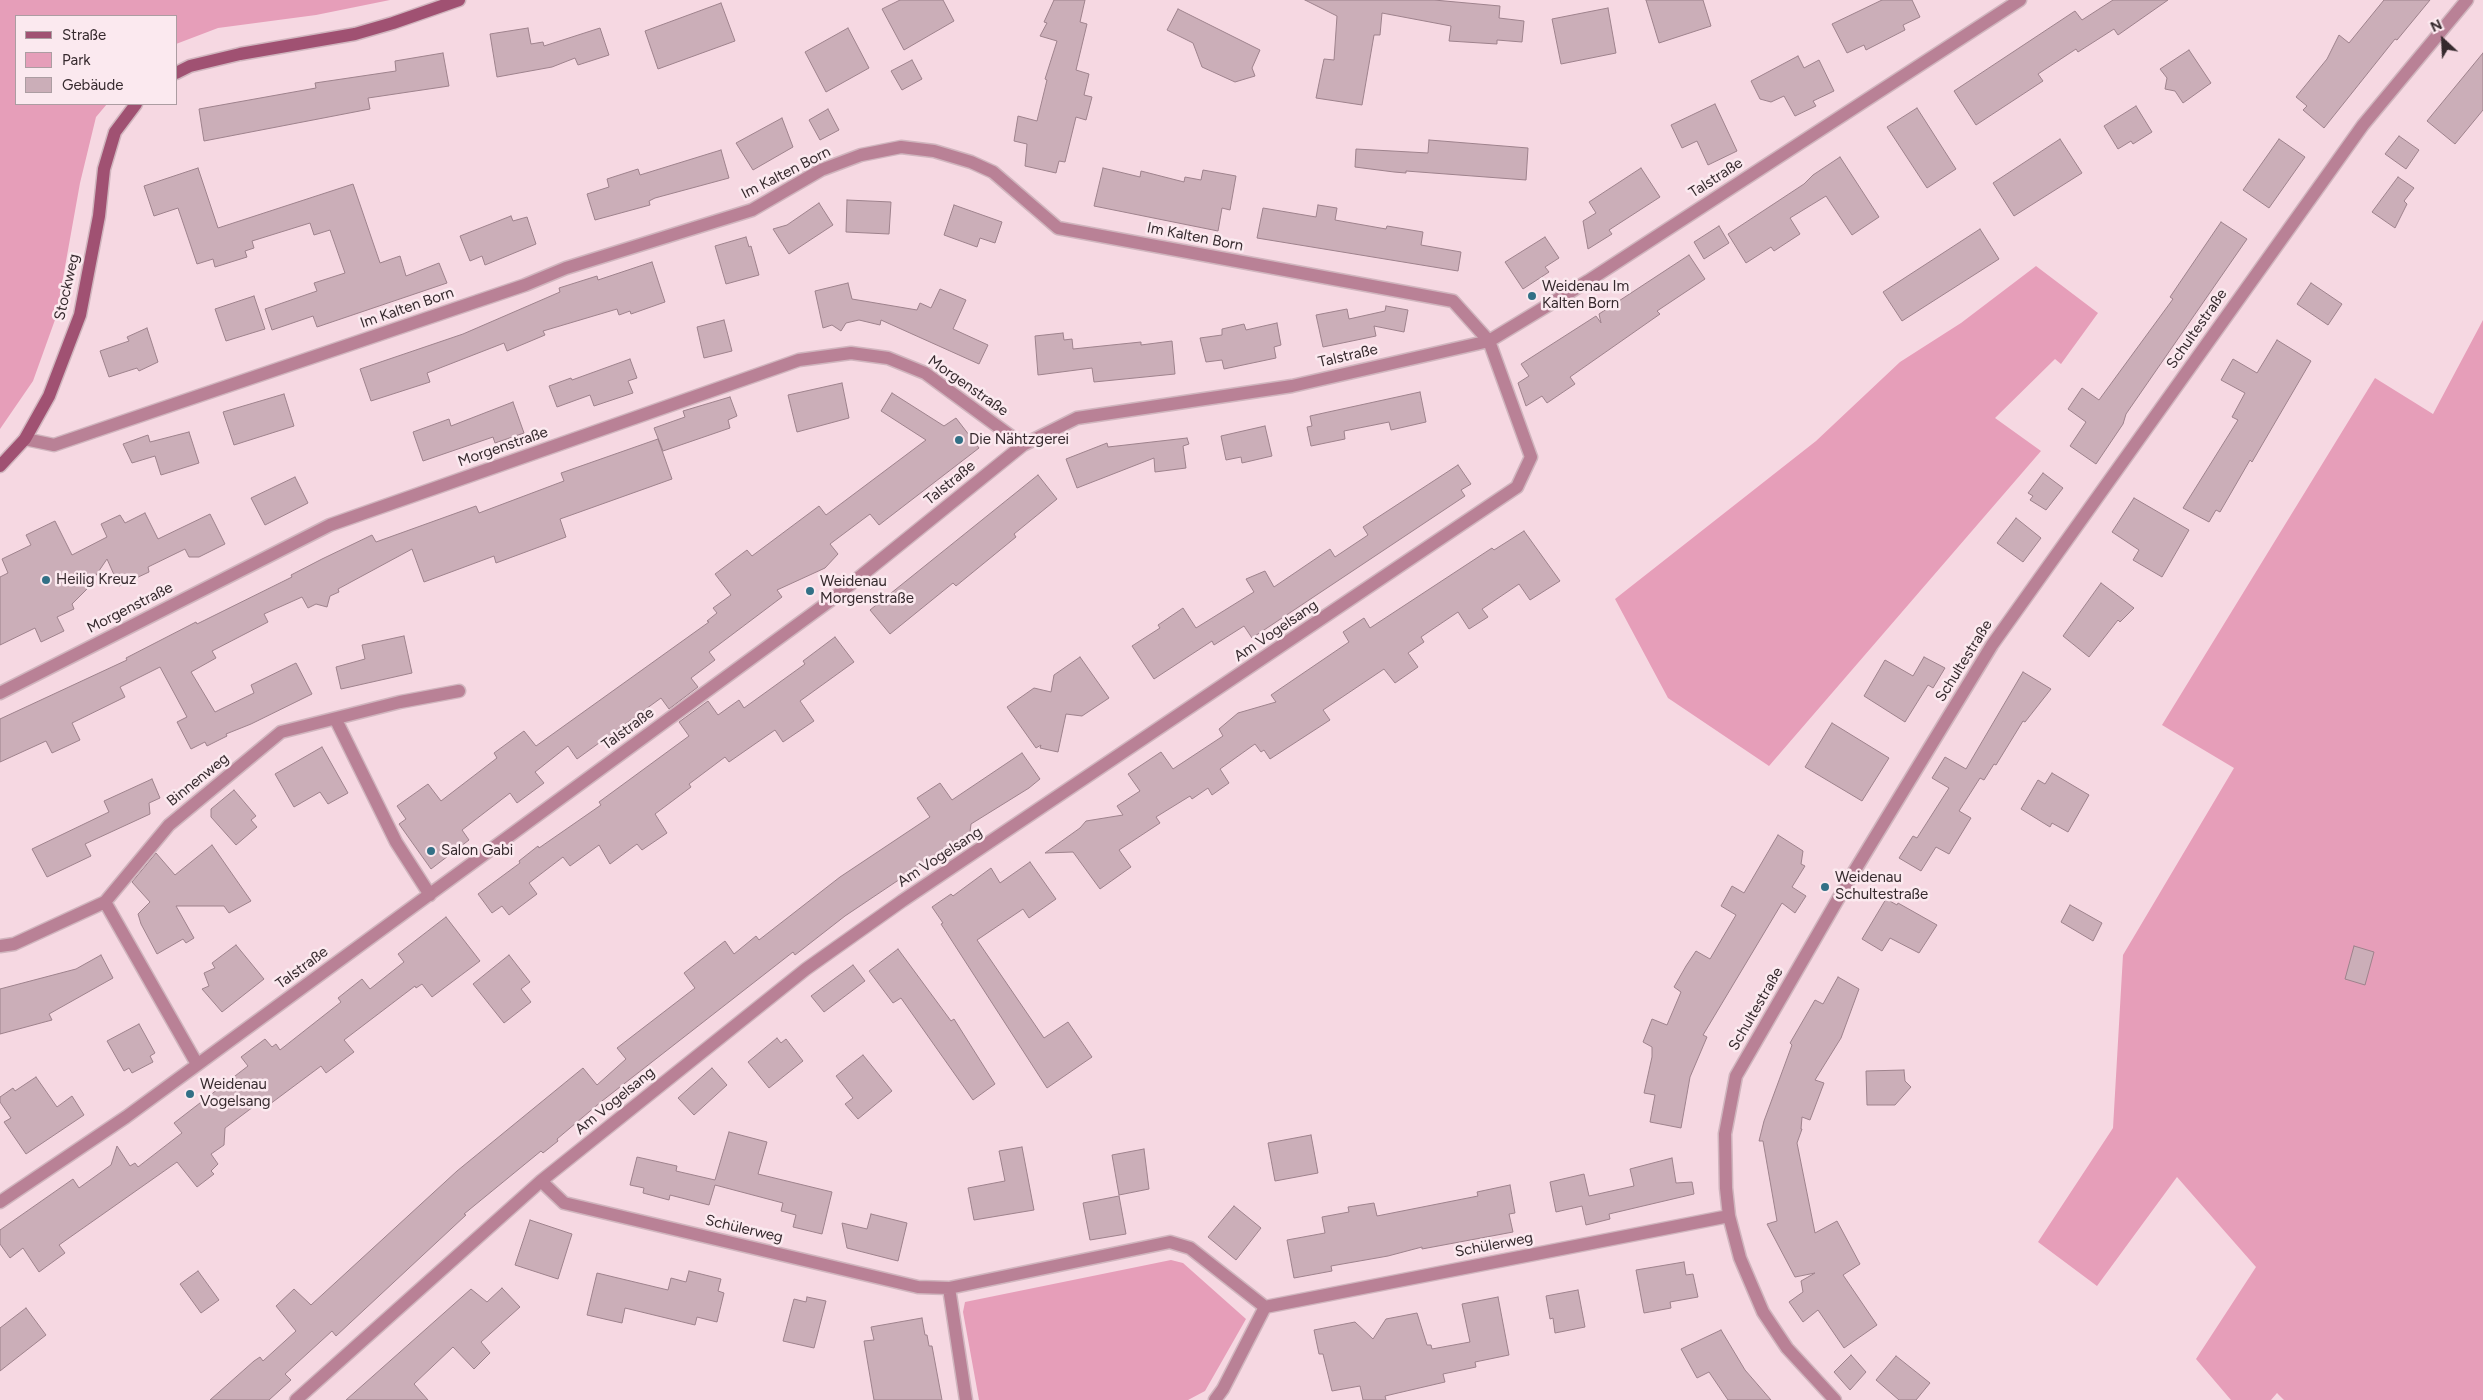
<!DOCTYPE html>
<meta charset="utf-8">
<style>
body{margin:0}
#map{position:relative;width:2483px;height:1400px;overflow:hidden;background:#f6d8e2;font-family:Figtree,sans-serif}
canvas{display:block}
.legend{position:absolute;left:15px;top:15px;width:162px;height:90px;box-sizing:border-box;background:#fbe9ef;border:1px solid #ac9da2;margin:0;padding:6px 9px;list-style:none;font-size:15px;color:#362a2e}
.legend li{display:flex;align-items:center;gap:10px;height:25px}
.legend b{width:25px;border:1px solid #ac9da2}
.north{position:absolute;left:2418px;top:15px;width:50px;height:50px;-webkit-text-stroke:4px #fbe9ef;paint-order:stroke;rotate:335deg;font-size:14px;font-weight:700;line-height:20px;text-align:center;color:#362a2e}
.north::after{content:'';display:block;margin:auto;width:18px;height:22px;background:#362a2e;clip-path:polygon(50% 0,100% 100%,50% 72%,0 100%)}
</style>
<div id="map">
<canvas width="2483" height="1400"></canvas>
<ul class="legend">
<li><b style="height:6px;background:#a05172"></b>Straße</li>
<li><b style="height:14px;background:#e69eb9"></b>Park</li>
<li><b style="height:14px;background:#cbaeb8"></b>Gebäude</li>
</ul>
<div class="north">N</div>
</div>
<script>
const context = document.querySelector('canvas').getContext('2d');
context.lineJoin = 'round';
function fill(path, color) { context.fillStyle = color; context.fill(path, 'evenodd'); }
const poly = rows => new Path2D(rows.map(r => 'M' + r).join(''));
function stroke(path, color, width, dash) { context.strokeStyle = color; context.lineWidth = width; context.lineCap = dash ? 'butt' : 'round'; context.setLineDash(dash || []); context.stroke(path); }
function write(font, color, halo, rows, align = 'center') {
  context.font = font + ' Figtree,sans-serif'; context.lineWidth = 5; context.setLineDash([]); context.textBaseline = 'middle'; context.strokeStyle = halo; context.fillStyle = color; for (const [text, x, y, turn = 0] of rows) {
    context.save(); context.translate(x, y); context.rotate((+turn || 0) * Math.PI / 180); context.textAlign = isNaN(turn) ? turn : align; if (halo) context.strokeText(text, 0, 0); context.fillText(text, 0, 0); context.restore();
  }
}
fill(poly([
 [0,0,390,0,316,15,218,28,176,44,176,16,16,16,16,104,107,104,96,117,80,183,56,317,33,381,0,429],
 [2036,266,2098,313,2061,364,2055,359,1995,418,2041,451,1769,766,1668,698,1615,599,1816,441,1900,362,1961,323],
 [2483,320,2483,1400,2284,1400,2277,1393,2271,1400,2231,1400,2196,1359,2256,1267,2177,1177,2097,1286,2038,1242,2113,1128,2123,955,2234,768,2162,725,2375,378,2433,414],
 [1171,1260,1183,1263,1246,1319,1205,1391,1188,1400,979,1400,963,1312,965,1302]
]), '#e69eb9');
const building = poly([
 [900,0,943,0,954,21,904,50,882,9,900,0],
 [1054,0,1085,0,1080,22,1087,24,1076,70,1089,74,1084,95,1092,97,1086,120,1076,117,1065,162,1059,161,1056,173,1025,166,1027,144,1014,141,1018,116,1037,121,1047,80,1045,79,1057,41,1040,36,1047,23,1044,22,1054,0],
 [1305,0,1434,0,1500,6,1499,18,1524,21,1522,42,1497,40,1497,44,1449,41,1451,26,1382,13,1380,35,1374,35,1362,105,1316,98,1324,59,1334,60,1337,16,1305,0],
 [1646,0,1703,0,1711,26,1659,43,1646,0],
 [1882,0,1912,0,1920,17,1903,25,1905,30,1866,50,1864,45,1847,53,1832,24,1882,0],
 [2113,0,2168,0,2118,35,2114,29,2078,52,2076,49,2038,74,2043,81,1976,125,1954,91,2075,11,2082,20,2113,0],
 [2384,0,2430,0,2397,40,2395,39,2324,128,2303,110,2307,106,2296,97,2327,59,2339,35,2349,43,2384,0],
 [721,3,735,41,658,69,645,31,721,3],
 [1608,8,1616,53,1561,64,1552,19,1608,8],
 [1178,9,1260,50,1252,68,1255,76,1235,82,1202,67,1193,43,1167,30,1178,9],
 [528,28,531,44,543,42,544,46,600,28,609,55,578,65,575,58,552,67,497,77,490,34,528,28],
 [848,28,869,68,826,92,805,52,848,28],
 [2189,50,2211,83,2183,103,2175,91,2165,89,2167,78,2160,69,2189,50],
 [443,53,449,86,368,98,370,109,204,141,199,109,316,88,315,83,396,71,395,61,443,53],
 [2483,53,2483,110,2455,144,2427,121,2483,53],
 [1798,56,1804,68,1819,60,1834,91,1813,101,1816,106,1795,116,1784,96,1771,102,1760,99,1751,81,1798,56],
 [912,60,922,79,902,90,891,71,912,60],
 [1715,104,1737,151,1708,165,1697,141,1682,148,1671,125,1715,104],
 [2136,106,2152,132,2133,144,2131,141,2118,149,2104,126,2136,106],
 [1917,108,1956,169,1927,188,1887,127,1917,108],
 [828,109,839,130,820,140,809,120,828,109],
 [782,118,793,147,753,170,736,143,782,118],
 [2399,136,2419,150,2406,169,2385,154,2399,136],
 [2060,139,2082,173,2014,216,1993,183,2060,139],
 [2279,139,2305,157,2269,208,2243,190,2279,139],
 [1429,140,1528,148,1526,180,1406,171,1406,173,1394,172,1355,167,1356,149,1428,153,1429,140],
 [721,150,729,178,655,198,649,201,650,205,595,220,587,194,609,187,607,179,638,169,640,175,721,150],
 [1840,157,1879,217,1852,235,1826,196,1790,218,1800,234,1774,251,1771,247,1746,263,1728,234,1804,184,1813,175,1840,157],
 [198,168,218,228,353,184,380,263,400,256,406,276,439,263,447,283,317,327,313,316,272,330,265,309,317,291,314,283,345,273,330,230,314,235,310,223,252,241,254,248,245,251,247,257,215,267,213,259,197,264,178,208,154,216,144,186,198,168],
 [1103,168,1140,177,1141,171,1184,182,1185,177,1201,180,1203,170,1236,176,1230,210,1222,208,1218,231,1094,206,1103,168],
 [1641,168,1660,197,1609,230,1612,234,1588,249,1583,221,1596,213,1589,202,1641,168],
 [2398,177,2414,188,2404,201,2407,204,2395,228,2372,212,2398,177],
 [847,200,891,202,889,234,846,232,847,200],
 [819,203,833,225,789,254,773,229,787,225,819,203],
 [954,205,1002,222,995,243,980,238,977,247,944,235,954,205],
 [1318,205,1337,208,1335,220,1386,229,1387,226,1423,232,1421,245,1461,252,1458,271,1257,238,1263,208,1316,217,1318,205],
 [511,216,513,221,527,217,536,244,485,265,482,256,470,261,460,236,511,216],
 [2221,222,2247,239,2126,414,2123,424,2096,464,2070,446,2086,422,2068,409,2082,388,2099,400,2173,299,2170,297,2221,222],
 [1719,226,1729,243,1704,259,1694,242,1719,226],
 [1980,229,1999,259,1902,321,1883,292,1980,229],
 [746,237,749,247,751,246,759,275,726,284,715,246,746,237],
 [1545,237,1559,258,1545,267,1549,272,1523,289,1505,262,1545,237],
 [1689,255,1705,279,1657,311,1660,314,1570,377,1575,384,1547,403,1542,396,1526,406,1518,383,1529,376,1521,364,1596,316,1601,323,1599,314,1689,255],
 [652,262,665,302,631,314,630,311,619,315,617,309,543,331,545,335,507,351,504,343,427,373,430,382,371,401,360,369,463,334,560,292,559,288,597,276,598,280,652,262],
 [848,283,852,299,917,310,920,303,931,308,940,289,966,300,953,329,988,345,979,364,881,320,880,325,859,320,846,323,841,331,832,325,823,328,815,291,848,283],
 [2311,283,2342,304,2328,325,2297,304,2311,283],
 [254,296,265,329,226,341,215,309,254,296],
 [1386,306,1408,310,1404,332,1374,326,1376,336,1323,347,1316,315,1347,309,1349,319,1385,311,1386,306],
 [724,320,732,351,704,358,697,327,724,320],
 [1277,323,1281,345,1274,347,1276,358,1224,369,1222,360,1206,362,1200,338,1222,335,1222,329,1244,324,1246,330,1277,323],
 [147,328,158,362,139,371,137,368,109,377,100,351,129,341,127,337,147,328],
 [1063,333,1064,340,1072,339,1073,349,1141,342,1141,345,1172,341,1175,374,1094,382,1092,368,1038,375,1035,336,1063,333],
 [2277,340,2311,361,2252,462,2250,460,2220,512,2216,510,2209,522,2183,508,2238,420,2232,417,2245,393,2221,380,2233,359,2257,373,2277,340],
 [630,359,637,378,628,381,633,393,594,406,590,395,557,407,549,386,571,378,572,380,630,359],
 [842,383,849,418,797,432,788,395,842,383],
 [1420,392,1426,422,1391,430,1389,422,1344,431,1345,439,1311,446,1307,427,1312,426,1310,416,1420,392],
 [892,393,944,426,956,418,979,448,879,525,870,514,830,544,838,554,825,568,777,590,782,597,709,652,715,660,691,678,698,687,669,709,661,698,577,759,568,746,535,772,544,783,517,803,510,793,462,830,469,840,431,869,399,824,406,819,397,806,428,784,441,801,497,758,494,753,524,731,536,746,709,622,707,621,717,613,713,608,731,595,715,574,747,550,752,556,819,506,826,515,926,440,881,411,892,393],
 [284,394,294,426,234,445,223,412,284,394],
 [730,397,737,416,728,420,730,428,663,451,654,428,685,417,683,411,730,397],
 [513,402,524,433,495,443,493,437,423,461,413,432,449,419,451,426,513,402],
 [1265,426,1272,456,1242,463,1241,457,1226,460,1221,436,1265,426],
 [189,432,199,463,161,475,155,456,132,463,123,444,148,435,150,442,189,432],
 [1187,438,1189,444,1183,446,1186,468,1155,472,1154,458,1077,488,1066,459,1107,443,1108,447,1187,438],
 [658,439,672,479,560,519,566,537,496,563,494,556,424,582,412,549,338,589,339,592,330,596,327,607,316,604,308,608,302,597,264,614,268,622,212,651,216,658,191,672,215,712,254,693,251,685,296,663,312,694,251,724,226,734,227,736,207,746,205,742,191,749,177,722,187,717,160,667,120,687,125,697,72,723,80,740,52,753,46,741,0,762,0,719,127,660,126,658,196,622,197,624,292,577,291,575,322,559,372,535,376,542,476,506,479,513,564,481,561,473,658,439],
 [1458,465,1471,484,1461,490,1465,496,1252,638,1244,626,1214,645,1212,641,1154,679,1132,646,1160,628,1158,625,1183,608,1196,628,1254,592,1246,579,1265,571,1274,587,1330,549,1335,557,1368,535,1363,527,1458,465],
 [2043,473,2063,488,2046,510,2030,500,2033,496,2028,493,2043,473],
 [1038,475,1057,499,1014,534,1016,537,956,586,953,583,890,634,870,610,1038,475],
 [295,477,308,503,265,525,251,498,295,477],
 [2134,498,2189,530,2162,577,2133,560,2139,550,2112,532,2134,498],
 [145,513,158,539,210,514,225,544,199,557,189,557,185,549,148,567,149,572,119,586,107,559,86,590,72,604,74,609,57,617,64,631,41,642,35,628,0,645,0,577,8,573,2,559,31,545,26,535,55,521,72,555,107,537,101,524,120,515,125,523,145,513],
 [2016,518,2041,538,2023,562,1997,543,2016,518],
 [1524,531,1560,581,1530,600,1519,584,1482,609,1488,617,1469,629,1458,612,1421,637,1424,642,1408,653,1418,667,1395,683,1384,669,1323,710,1330,720,1270,759,1264,750,1261,752,1255,744,1220,769,1229,783,1212,795,1208,788,1192,799,1190,796,1156,817,1160,823,1119,850,1131,867,1100,889,1073,852,1045,853,1080,828,1086,821,1123,815,1117,806,1140,791,1128,774,1161,752,1173,769,1223,736,1219,729,1238,713,1276,702,1271,695,1349,642,1343,632,1364,618,1370,628,1492,548,1494,550,1524,531],
 [2101,583,2134,608,2120,622,2118,620,2089,657,2063,636,2101,583],
 [404,636,412,673,341,689,336,667,365,659,362,645,404,636],
 [835,637,854,662,800,701,814,721,783,742,775,730,729,762,725,757,689,784,691,787,655,814,667,833,642,850,637,844,610,864,599,845,570,866,563,857,529,883,537,894,509,915,502,906,492,913,478,894,520,863,519,861,538,846,539,848,601,805,599,802,689,736,679,722,708,701,718,715,739,700,744,708,805,664,803,661,835,637],
 [1080,657,1109,698,1082,716,1066,714,1058,752,1040,748,1041,745,1036,748,1007,707,1034,688,1051,692,1054,675,1080,657],
 [1924,657,1945,668,1933,688,1928,685,1905,722,1864,696,1885,660,1913,676,1924,657],
 [2023,672,2051,689,2025,722,2023,721,1996,765,1994,764,1984,780,1980,778,1959,811,1971,818,1949,854,1936,847,1921,871,1899,858,1913,836,1917,838,1949,788,1932,778,1945,757,1966,769,2023,672],
 [1832,723,1889,758,1862,801,1805,767,1832,723],
 [322,747,348,793,328,804,320,792,294,807,275,774,322,747],
 [1022,753,1040,779,1029,788,971,824,970,832,845,916,795,955,793,952,602,1101,557,1139,558,1141,543,1153,541,1151,464,1214,466,1215,336,1336,332,1331,285,1374,291,1380,269,1400,210,1400,254,1361,260,1357,263,1361,296,1331,276,1306,294,1289,311,1305,457,1171,583,1068,597,1085,626,1059,617,1048,695,988,684,973,725,941,734,954,756,936,759,940,840,877,930,817,917,798,940,783,952,800,1022,753],
 [2052,773,2089,795,2068,832,2052,823,2050,827,2021,809,2038,780,2045,784,2052,773],
 [152,779,160,798,149,803,150,814,85,844,91,856,47,877,32,849,109,812,104,801,152,779],
 [234,790,256,816,251,820,257,827,236,845,211,817,211,809,234,790],
 [1778,835,1803,851,1801,864,1805,866,1792,887,1806,896,1795,913,1782,903,1703,1035,1707,1037,1690,1077,1681,1128,1650,1122,1655,1095,1644,1093,1652,1057,1652,1047,1643,1042,1652,1019,1667,1025,1681,992,1674,987,1686,966,1696,951,1710,959,1736,915,1721,906,1732,886,1744,893,1778,835],
 [212,845,251,901,229,913,224,906,176,906,194,938,186,943,183,939,157,954,141,924,138,914,150,902,132,882,156,853,175,875,212,845],
 [1030,862,1056,899,1029,918,1023,909,977,940,1044,1038,1068,1022,1092,1057,1047,1088,941,924,943,923,932,907,951,894,953,896,991,868,1000,883,1030,862],
 [1886,899,1897,905,1898,903,1937,925,1919,953,1890,938,1882,951,1862,939,1886,899],
 [2070,905,2102,923,2093,941,2061,922,2070,905],
 [446,917,480,961,432,997,422,984,416,988,415,986,344,1040,354,1052,326,1073,321,1066,266,1107,261,1101,225,1128,224,1145,211,1154,218,1164,211,1171,214,1174,197,1187,177,1162,59,1245,65,1253,39,1272,23,1248,10,1258,0,1244,0,1230,73,1179,79,1188,111,1165,117,1146,130,1166,135,1163,138,1167,182,1133,174,1123,248,1066,241,1057,265,1039,272,1047,276,1044,280,1050,341,1002,338,998,362,979,370,989,404,962,398,954,446,917],
 [236,945,264,979,222,1012,202,989,209,986,204,973,215,968,212,963,236,945],
 [2354,946,2374,952,2365,985,2345,979,2354,946],
 [898,949,951,1021,954,1019,995,1084,973,1100,901,998,893,1003,869,971,898,949],
 [101,955,113,978,49,1014,52,1020,0,1034,0,989,76,969,101,955],
 [509,955,530,982,521,989,531,1002,504,1023,473,984,509,955],
 [853,965,865,981,824,1012,811,996,853,965],
 [1838,977,1859,989,1841,1038,1815,1080,1824,1083,1810,1120,1802,1117,1801,1129,1802,1129,1797,1143,1815,1233,1837,1221,1860,1264,1843,1275,1877,1325,1844,1348,1818,1310,1803,1322,1789,1302,1803,1292,1801,1281,1815,1273,1795,1277,1767,1224,1777,1221,1763,1141,1759,1141,1764,1121,1792,1045,1790,1043,1815,1000,1823,1004,1838,977],
 [139,1024,155,1053,150,1056,153,1062,132,1073,129,1068,124,1071,107,1041,139,1024],
 [777,1038,781,1043,786,1039,803,1061,769,1088,748,1062,777,1038],
 [863,1055,892,1091,858,1119,845,1104,853,1098,836,1076,863,1055],
 [712,1068,727,1085,694,1115,678,1098,712,1068],
 [1904,1070,1905,1081,1911,1087,1895,1105,1867,1105,1866,1071,1904,1070],
 [36,1077,57,1107,72,1096,84,1115,26,1154,4,1122,11,1118,0,1102,0,1097,13,1088,15,1091,36,1077],
 [729,1132,767,1142,758,1174,832,1192,822,1234,793,1227,796,1215,781,1211,783,1203,715,1185,709,1205,670,1195,669,1200,643,1193,644,1188,630,1185,637,1157,677,1166,676,1171,715,1180,729,1132],
 [1311,1135,1318,1173,1275,1181,1268,1143,1311,1135],
 [1022,1147,1034,1210,974,1220,968,1188,1005,1181,999,1151,1022,1147],
 [1144,1149,1149,1189,1119,1195,1112,1155,1144,1149],
 [1672,1158,1676,1183,1692,1182,1694,1194,1609,1214,1610,1219,1586,1225,1582,1206,1556,1212,1550,1182,1584,1174,1589,1196,1634,1186,1630,1169,1672,1158],
 [1510,1185,1515,1213,1509,1214,1513,1232,1422,1249,1422,1247,1388,1256,1331,1266,1332,1271,1294,1278,1287,1240,1325,1233,1322,1217,1349,1212,1348,1207,1374,1203,1377,1216,1478,1196,1477,1192,1510,1185],
 [1119,1196,1126,1234,1090,1240,1083,1203,1119,1196],
 [1234,1206,1261,1228,1236,1260,1208,1237,1234,1206],
 [871,1214,907,1223,898,1261,847,1248,842,1223,867,1229,871,1214],
 [530,1220,572,1234,558,1279,515,1265,530,1220],
 [1684,1262,1686,1275,1693,1274,1698,1297,1670,1302,1671,1308,1644,1313,1636,1270,1684,1262],
 [198,1271,219,1300,201,1313,180,1284,198,1271],
 [689,1271,721,1279,718,1291,724,1293,717,1322,697,1317,695,1325,625,1308,622,1323,587,1315,597,1273,668,1290,671,1278,686,1282,689,1271],
 [502,1288,520,1307,481,1342,490,1353,474,1369,453,1347,414,1384,428,1400,346,1400,471,1289,487,1302,502,1288],
 [1578,1290,1585,1327,1555,1333,1553,1318,1550,1319,1546,1296,1578,1290],
 [807,1297,826,1301,814,1348,783,1341,794,1299,806,1302,807,1297],
 [1498,1297,1509,1355,1475,1362,1476,1367,1443,1374,1445,1382,1385,1396,1386,1400,1363,1400,1360,1386,1332,1391,1323,1354,1319,1354,1314,1330,1355,1322,1373,1339,1386,1319,1417,1313,1427,1345,1431,1345,1432,1349,1470,1342,1462,1304,1498,1297],
 [26,1308,46,1335,0,1371,0,1328,26,1308],
 [922,1318,925,1335,927,1335,929,1346,932,1346,942,1400,874,1400,864,1341,874,1340,871,1327,922,1318],
 [1721,1330,1745,1370,1771,1400,1728,1400,1709,1372,1697,1378,1681,1349,1721,1330],
 [1851,1355,1866,1372,1850,1390,1834,1372,1851,1355],
 [1896,1356,1930,1383,1916,1400,1899,1400,1876,1380,1896,1356]
]);
fill(building, '#cbaeb8');
stroke(building, '#9e828c', 1);
const street = poly([
 [25,439,54,445,525,285,566,268,752,210,821,170,861,155,901,147,934,151,971,162,993,172,1058,228,1453,301,1489,341,1531,457,1517,487,902,901,806,969,541,1181,296,1400],
 [0,693,330,525,799,360,851,353,888,358,925,373,1023,445],
 [336,720,396,842,430,895],
 [105,902,169,825,281,732,400,702,459,691],
 [0,946,14,944,105,902,197,1064],
 [541,1181,564,1203,918,1287,949,1288,1170,1242,1190,1248,1265,1307,1729,1216],
 [0,1202,126,1117,831,600,1023,445,1077,418,1292,386,1489,341,1588,281,2020,0],
 [949,1288,966,1400],
 [1215,1400,1223,1389,1265,1307],
 [1835,1400,1787,1348,1763,1312,1740,1258,1729,1216,1726,1188,1725,1134,1736,1076,1849,880,1992,645,2363,125,2467,0]
]);
const secondary = poly([
 [176,73,190,66,240,54,355,34,393,23,459,0],
 [0,466,25,439,49,396,80,315,99,216,104,169,115,132,136,104]
]);
stroke(street, '#d0b5be', 15);
stroke(secondary, '#d0b5be', 15);
stroke(street, '#b98196', 12);
stroke(secondary, '#a05172', 12);
for (const [x, y, r, color] of [
 [1532,296,5,"#327086"],
 [959,440,5,"#327086"],
 [46,580,5,"#327086"],
 [810,591,5,"#327086"],
 [431,851,5,"#327086"],
 [1825,887,5,"#327086"],
 [190,1094,5,"#327086"]
]) { const dot = new Path2D(); dot.arc(x, y, r, 0, 2 * Math.PI); context.fillStyle = color; context.fill(dot); stroke(dot, '#fbe9ef', 2); }
write('15px', '#362a2e', '#fbe9ef', [
 ["Im Kalten Born",786,173,-27],
 ["Talstraße",1716,178,-33],
 ["Im Kalten Born",1195,237,11],
 ["Stockweg",67,287,-77],
 ["Im Kalten Born",407,308,-19],
 ["Schultestraße",2197,329,-55],
 ["Talstraße",1348,356,-13],
 ["Morgenstraße",968,386,35],
 ["Morgenstraße",503,447,-19],
 ["Talstraße",950,483,-39],
 ["Morgenstraße",130,608,-27],
 ["Am Vogelsang",1276,631,-34],
 ["Schultestraße",1964,661,-58],
 ["Talstraße",628,729,-36],
 ["Binnenweg",198,780,-39],
 ["Am Vogelsang",940,857,-33],
 ["Talstraße",302,968,-36],
 ["Schultestraße",1756,1009,-60],
 ["Am Vogelsang",615,1101,-39],
 ["Schülerweg",744,1229,13],
 ["Schülerweg",1494,1245,-11]
]);
write('15px', '#362a2e', '#fbe9ef', [
 ["Weidenau Im",1542,287],
 ["Kalten Born",1542,304],
 ["Die Nähtzgerei",969,440],
 ["Heilig Kreuz",56,580],
 ["Weidenau",820,582],
 ["Morgenstraße",820,599],
 ["Salon Gabi",441,851],
 ["Weidenau",1835,878],
 ["Schultestraße",1835,895],
 ["Weidenau",200,1085],
 ["Vogelsang",200,1102]
], 'left');
</script>
